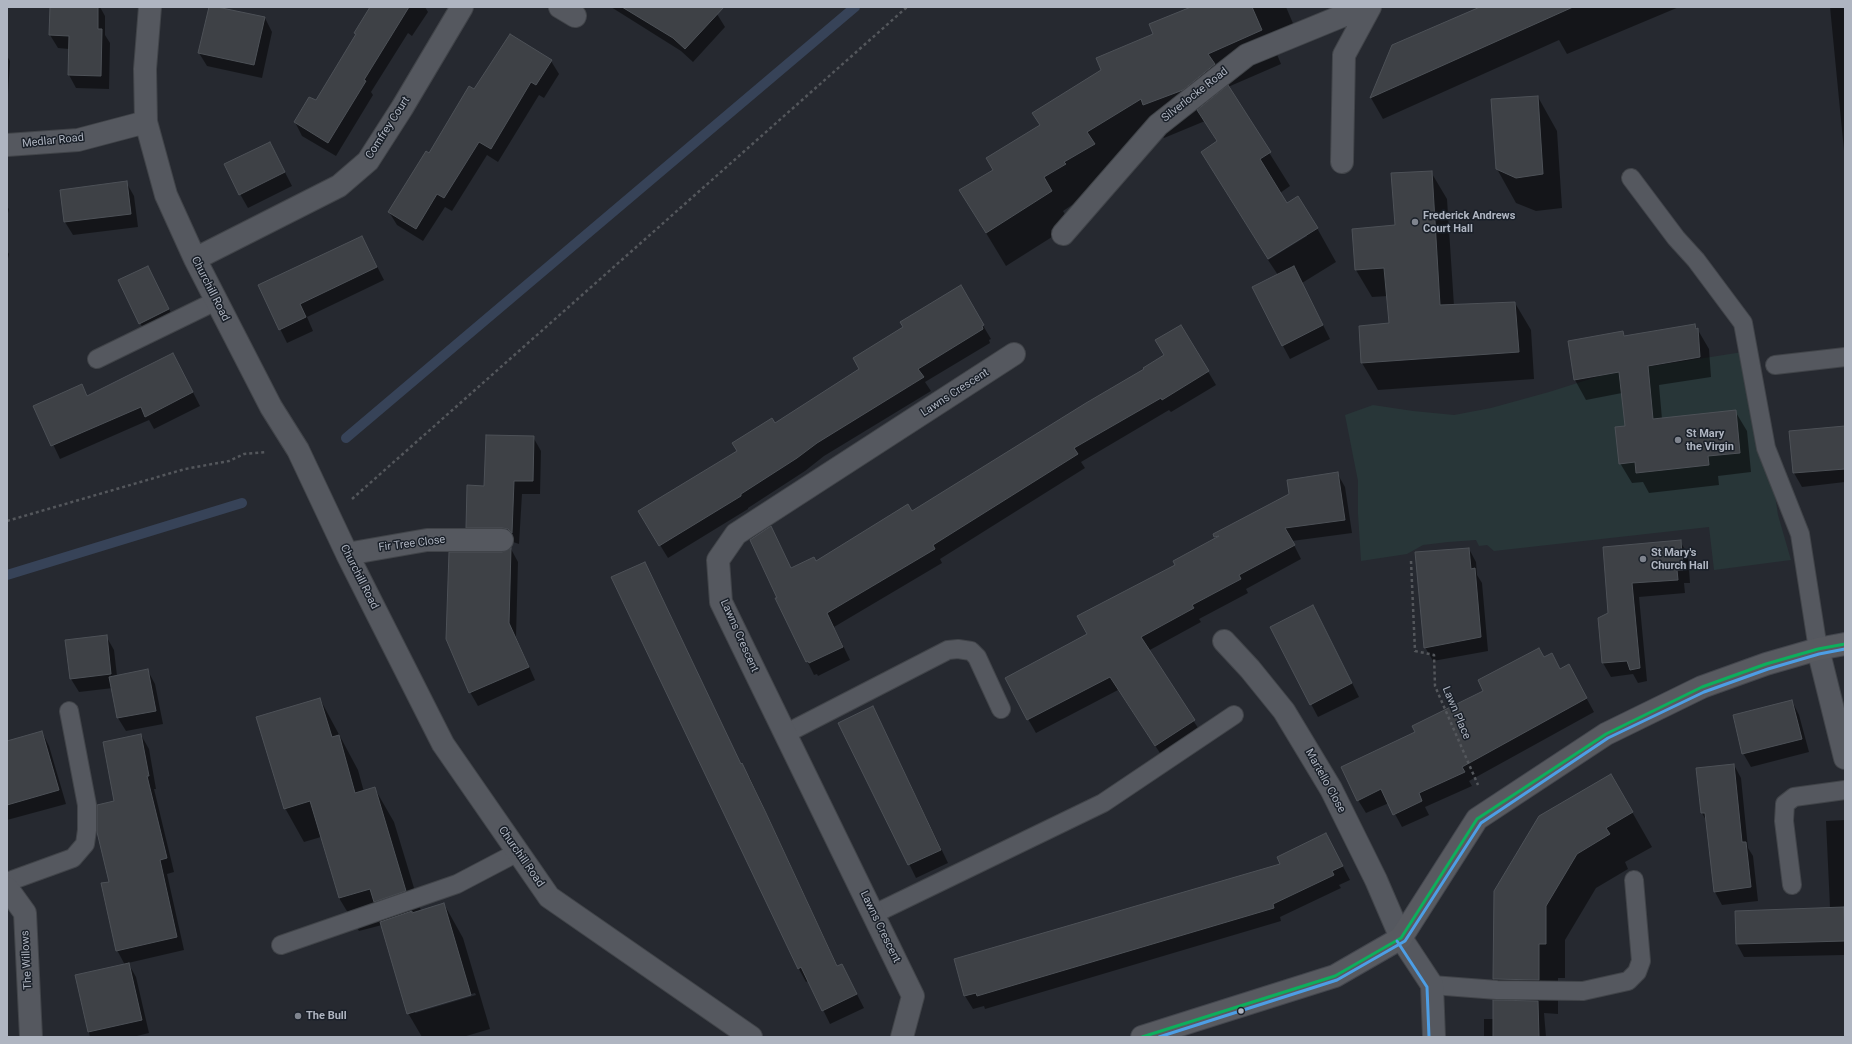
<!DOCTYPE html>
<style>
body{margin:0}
#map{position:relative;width:1852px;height:1044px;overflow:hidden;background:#262930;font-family:Roboto,sans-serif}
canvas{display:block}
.frame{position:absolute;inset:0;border:8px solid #afb5c1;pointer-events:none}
</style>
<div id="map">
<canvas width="1852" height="1044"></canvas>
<div class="frame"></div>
</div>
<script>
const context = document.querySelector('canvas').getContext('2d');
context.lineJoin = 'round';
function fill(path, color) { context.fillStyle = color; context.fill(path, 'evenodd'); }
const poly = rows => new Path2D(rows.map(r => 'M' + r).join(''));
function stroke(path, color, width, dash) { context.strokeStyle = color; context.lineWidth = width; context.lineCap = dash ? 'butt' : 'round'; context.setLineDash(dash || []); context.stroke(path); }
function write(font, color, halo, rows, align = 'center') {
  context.font = font + ' Roboto,sans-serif'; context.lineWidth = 3; context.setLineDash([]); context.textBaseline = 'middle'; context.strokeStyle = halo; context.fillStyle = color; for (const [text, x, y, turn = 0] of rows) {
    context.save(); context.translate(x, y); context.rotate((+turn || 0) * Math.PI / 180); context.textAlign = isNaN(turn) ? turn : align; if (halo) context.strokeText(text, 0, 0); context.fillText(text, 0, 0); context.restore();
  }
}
fill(poly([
 [1749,351,1758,383,1778,515,1791,560,1714,570,1709,527,1494,551,1487,545,1479,546,1476,540,1448,542,1423,545,1407,554,1361,561,1358,514,1358,481,1345,415,1373,405,1413,411,1454,415,1491,408,1549,392,1609,373]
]), '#283638');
fill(poly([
 [51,7,100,7,105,16,105,35,110,43,109,89,76,88,69,75,69,49,58,48,50,35],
 [210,7,265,18,272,32,262,78,207,66,199,53],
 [371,7,425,7,428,12,412,36,408,33,371,92,373,95,336,156,302,136,295,122,316,102,356,36,355,33],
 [611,7,710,7,717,14,725,27,693,62,681,51],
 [1193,7,1286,7,1301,42,1276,52,1281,64,1228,87,1290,186,1280,193,1287,204,1317,228,1336,262,1302,283,1330,339,1290,359,1283,346,1278,275,1268,260,1307,236,1307,233,1267,258,1202,152,1217,142,1205,121,1164,138,1160,133,1106,166,1113,178,1063,211,1071,225,1006,266,960,190,994,170,1041,125,1102,71],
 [1482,7,1679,7,1567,54,1559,40,1383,119,1371,98,1393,45],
 [1830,7,1845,7,1845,161],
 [7,56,10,61,7,110],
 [551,61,559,74,544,98,539,95,498,162,487,155,452,211,445,207,423,241,397,225,389,212,474,91],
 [1538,97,1557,131,1562,208,1536,211,1516,203,1497,169],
 [270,143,292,186,248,208,240,194],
 [1431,172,1447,199,1454,306,1515,303,1531,330,1534,379,1378,390,1362,363,1360,327,1390,324,1388,296,1372,297,1356,270,1396,226],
 [126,182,134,196,138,227,73,235,65,222],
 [7,207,9,209,7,217],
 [362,237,384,280,307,317,313,331,287,343,259,286],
 [7,251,9,254,7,263],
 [148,267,176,323,148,336,140,323],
 [960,287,991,339,989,340,990,343,925,382,931,391,824,456,805,471,748,508,748,509,668,558,647,524,738,451,775,425,860,369],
 [1695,325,1709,349,1711,377,1659,385,1662,419,1735,411,1747,431,1751,472,1718,476,1719,485,1649,493,1643,482,1632,483,1620,463,1626,426,1622,393,1586,400,1575,380,1569,342,1623,332,1625,337],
 [1181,326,1216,385,1171,412,1169,410,1081,462,1085,468,940,559,942,563,834,627,850,660,818,676,817,674,814,675,777,599,779,598,771,528,791,569,816,562,912,512,1145,370,1164,357],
 [180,367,200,406,154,429,149,420,60,459,35,406,82,385,88,397],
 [1845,427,1845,482,1802,487,1794,473,1790,432],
 [533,437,541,451,540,494,522,494,519,544,510,541,475,541,467,527,485,487],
 [1337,473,1345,487,1352,533,1292,541,1301,559,1246,589,1248,593,1199,619,1201,622,1148,651,1202,734,1164,759,1118,690,1036,733,1028,719,1088,635,1176,565,1216,539,1215,536],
 [1680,541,1688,555,1690,583,1684,583,1685,593,1639,597,1647,681,1638,683,1633,674,1611,677,1603,663,1599,619,1609,614,1604,548],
 [511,549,518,562,516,637,535,680,478,706,470,692,502,554],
 [1469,549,1476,562,1477,575,1482,583,1488,651,1433,661,1425,647],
 [645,563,741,765,750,778,838,967,842,965,864,1008,830,1024,809,981,806,982,799,969,612,578],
 [1320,619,1359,697,1318,717,1311,704],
 [106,636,114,650,117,676,148,671,155,684,163,724,126,731,118,718,113,688,79,692,71,679],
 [1544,659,1576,679,1594,712,1469,781,1472,786,1425,807,1429,815,1402,827,1389,803,1366,813,1358,800,1416,732],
 [320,699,358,770,364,792,375,789,394,822,421,911,444,904,463,938,490,1029,463,1037,422,1037,408,1013,382,925,359,931,339,898,321,837,304,842,285,808],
 [475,993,476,995,415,1013,415,1010],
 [1792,701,1799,715,1809,752,1751,767,1743,753],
 [880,721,948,863,916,878,840,723],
 [42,732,49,746,66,804,7,820,7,742],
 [141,735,149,749,156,789,154,789,174,872,167,874,184,950,128,963,136,977,149,1033,133,1037,90,1037,76,976,125,965,117,950,110,882,115,802],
 [1734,765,1741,778,1748,848,1753,856,1758,901,1722,905,1715,892,1707,822,1702,813],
 [1611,775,1652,847,1625,862,1628,869,1596,888,1565,940,1565,978,1558,978,1558,1014,1544,1013,1546,1037,1484,1037,1484,1019,1494,1019,1507,1001,1494,979],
 [1845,820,1845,955,1744,957,1737,944,1830,908,1826,821],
 [1326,834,1350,880,1339,885,1341,888,1280,917,1281,921,985,1009,984,1006,973,1009,965,996,955,960,1282,864]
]), '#0007');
stroke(poly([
 [346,438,855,7],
 [7,575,242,503]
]), '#374358', 10);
const building = poly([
 [50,7,98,7,98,29,102,29,101,76,68,75,69,36,49,35,50,7],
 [209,7,217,7,265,17,254,65,198,53,209,7],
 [370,7,409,7,364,80,366,81,328,143,294,122,309,97,316,100,356,34,354,33,370,7],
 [622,7,724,7,685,49,673,38,622,7],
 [1191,7,1252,7,1262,30,1208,54,1215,64,1183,90,1143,105,1141,99,1087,132,1095,144,1064,162,1066,164,1044,177,1052,191,986,233,959,190,993,170,986,158,1040,125,1032,113,1101,70,1096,58,1153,34,1149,24,1191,7],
 [1480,7,1573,7,1370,98,1392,45,1480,7],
 [510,34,552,60,536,85,531,82,491,149,479,142,444,198,437,194,416,229,388,212,426,151,429,153,469,86,474,89,510,34],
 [1228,85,1271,152,1260,159,1287,203,1298,196,1318,228,1268,259,1201,152,1217,141,1197,110,1228,85],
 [1538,96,1543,174,1516,178,1496,169,1491,99,1538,96],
 [270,142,285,172,239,195,224,164,270,142],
 [1432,171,1440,305,1515,302,1519,352,1361,363,1359,326,1389,323,1384,268,1355,270,1352,229,1395,225,1391,173,1432,171],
 [127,181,131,214,64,222,60,190,127,181],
 [362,236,377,267,300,304,306,317,279,330,258,285,362,236],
 [148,266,169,309,139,324,118,280,148,266],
 [1294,266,1323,325,1282,346,1252,287,1294,266],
 [961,285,984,325,982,326,983,329,918,369,924,377,817,443,797,458,741,494,741,496,659,546,638,511,737,451,732,443,772,418,775,423,859,369,853,358,903,327,900,322,961,285],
 [1695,324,1696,329,1698,328,1700,357,1648,366,1653,419,1736,410,1740,453,1708,456,1709,465,1636,473,1635,462,1619,464,1615,427,1625,426,1619,372,1574,380,1568,341,1623,331,1624,336,1695,324],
 [1181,325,1209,371,1162,400,1161,398,1074,448,1078,454,933,545,935,549,827,613,843,647,809,663,808,661,806,662,775,598,777,598,750,540,771,526,791,568,814,557,816,561,908,504,912,511,1086,403,1144,369,1143,368,1164,355,1155,340,1181,325],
 [173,353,193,392,145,417,141,407,51,446,33,406,82,384,87,396,173,353],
 [1845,426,1845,469,1793,473,1789,431,1845,426],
 [486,435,534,436,533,481,514,481,512,533,508,529,502,528,466,528,467,485,484,486,486,435],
 [1338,472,1345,520,1285,528,1295,545,1239,575,1241,579,1192,605,1194,608,1141,637,1195,720,1155,746,1110,677,1027,720,1005,678,1087,634,1077,616,1175,565,1173,561,1219,536,1214,537,1213,534,1289,494,1287,480,1338,472],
 [1681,540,1683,570,1677,570,1678,580,1632,583,1640,668,1630,670,1627,661,1602,663,1598,618,1608,613,1603,547,1681,540],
 [511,548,509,623,529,667,469,693,446,639,449,552,502,552,511,548],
 [1469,548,1471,569,1475,568,1481,637,1424,648,1415,552,1469,548],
 [645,562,741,764,742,763,766,813,837,966,842,964,857,994,822,1011,801,967,798,969,611,577,645,562],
 [1313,605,1352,683,1310,705,1270,627,1313,605],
 [107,635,111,674,70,679,65,640,107,635],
 [1539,648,1544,657,1552,653,1560,669,1569,664,1587,698,1462,767,1465,772,1419,793,1422,801,1393,815,1381,789,1357,801,1341,767,1415,732,1412,726,1483,691,1478,680,1539,648],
 [148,669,156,711,117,718,109,677,148,669],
 [320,698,332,737,339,735,355,793,375,787,406,891,374,902,370,889,339,898,310,801,284,809,256,717,320,698],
 [1792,700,1802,739,1742,754,1733,715,1792,700],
 [873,706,941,850,908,865,838,723,873,706],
 [42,731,59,790,7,805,7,741,42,731],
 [141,734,149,776,147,776,167,858,160,860,177,937,116,951,101,883,109,882,97,832,97,805,114,801,103,742,141,734],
 [1734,764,1742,842,1746,842,1751,887,1714,892,1705,813,1701,813,1696,768,1734,764],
 [1611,774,1633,812,1606,828,1610,834,1577,854,1546,906,1546,944,1539,944,1539,980,1493,979,1494,891,1539,816,1611,774],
 [1326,833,1343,866,1332,871,1334,875,1273,904,1274,908,977,996,976,993,964,996,954,959,1280,864,1277,857,1326,833],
 [444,903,471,995,407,1014,380,922,412,911,412,913,444,903],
 [1844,907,1845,941,1736,944,1735,911,1844,907],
 [129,963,142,1020,88,1032,75,975,129,963],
 [1493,1000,1538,1001,1539,1037,1493,1037,1493,1000]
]);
fill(building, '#3e4146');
stroke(building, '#4d5157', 1);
const lane = poly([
 [1631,178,1676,238,1696,260,1743,323,1766,448,1800,534,1818,649],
 [97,359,216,301],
 [1775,365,1845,357],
 [785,734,948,650,958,649,971,651,977,657,1001,709],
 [7,882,73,858,85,844,87,830,87,805,69,711],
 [1792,885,1784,821,1785,804,1794,797,1845,790],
 [874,914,1103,803,1234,715],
 [281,945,457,884,518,852],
 [1432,985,1497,990,1583,991,1628,981,1637,972,1641,961,1634,880]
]);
const street = poly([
 [150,7,145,69,146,122,166,195,195,259,271,407,298,450,347,554,443,744,549,897,751,1037],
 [560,7,575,16],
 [7,145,78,140,146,122],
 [1342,162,1344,55,1370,7],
 [1063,234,1158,125,1247,55,1364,7],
 [195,259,339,186,368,161,402,108,462,7],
 [347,554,427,540,502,540],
 [1224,641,1250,669,1284,711,1331,789,1376,880,1401,938,1432,985,1434,1037],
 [1818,649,1845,758],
 [7,888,25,913,31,1037],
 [902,1037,913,996,721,602,718,560,736,534,1014,354]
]);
const primary = poly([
 [1142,1037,1335,976,1401,938,1477,819,1606,734,1702,687,1766,664,1818,649,1845,644]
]);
stroke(lane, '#414449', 20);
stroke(street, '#414449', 24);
stroke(primary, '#43464d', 24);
stroke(poly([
 [352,499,907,7],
 [7,521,185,469,229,461,244,454,266,452],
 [1411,561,1415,651,1434,655,1435,686,1478,785]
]), '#54575c', 2.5, [3, 3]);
stroke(lane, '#55585f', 18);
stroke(street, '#55585f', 22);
stroke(primary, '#585a60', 22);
stroke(poly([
 [1142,1037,1335,976,1401,938,1477,819,1606,734,1702,687,1766,664,1818,649,1845,644]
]), '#0daf5c', 3);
stroke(poly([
 [1397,941,1427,987,1429,1037],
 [1159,1037,1337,980,1405,941,1481,823,1608,738,1704,692,1768,669,1819,654,1845,649]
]), '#4d9ee5', 3);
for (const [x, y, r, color] of [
 [1415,222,4,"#7f848e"],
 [1678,440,4,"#7f848e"],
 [1643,559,4,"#7f848e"],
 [1241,1011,3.5,"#afb5c1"],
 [298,1016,4,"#7f848e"]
]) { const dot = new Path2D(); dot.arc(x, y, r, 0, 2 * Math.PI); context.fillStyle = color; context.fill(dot); stroke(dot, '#1a2029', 1.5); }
write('11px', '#afb5c1', '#1a2029', [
 ["Silverlocke Road",1195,95,-38],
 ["Comfrey Court",388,128,-57],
 ["Medlar Road",53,141,-6],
 ["Churchill Road",210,289,63],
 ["Lawns Crescent",955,393,-33],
 ["Fir Tree Close",412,544,-7],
 ["Churchill Road",359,577,63],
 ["Lawns Crescent",739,636,66],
 ["Lawn Place",1456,713,67],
 ["Martello Close",1325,781,61],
 ["Churchill Road",521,857,55],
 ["Lawns Crescent",880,927,64],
 ["The Willows",27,960,-93]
]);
write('bold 11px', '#afb5c1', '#1a2029', [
 ["Frederick Andrews",1423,216],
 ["Court Hall",1423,229],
 ["St Mary",1686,434],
 ["the Virgin",1686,447],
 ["St Mary's",1651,553],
 ["Church Hall",1651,566],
 ["The Bull",306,1016]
], 'left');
</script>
